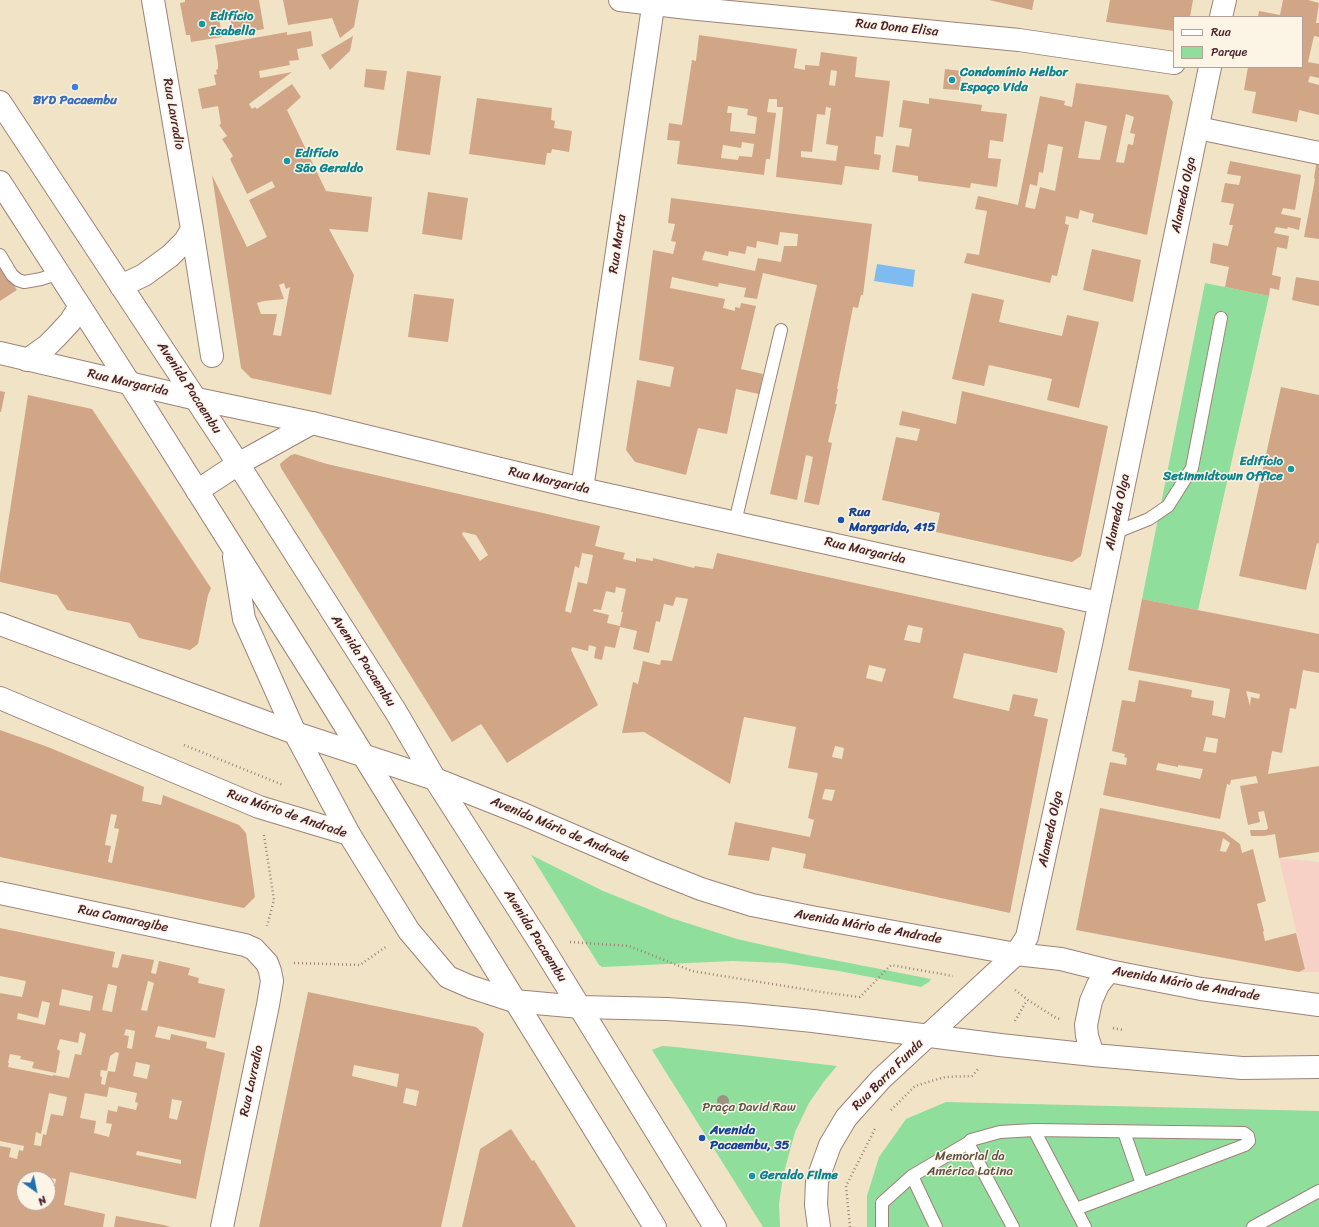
<!DOCTYPE html>
<meta charset="utf-8">
<style>
body{margin:0}
#map{position:relative;width:1319px;height:1227px;overflow:hidden;background:#f1e4c6;font-family:Sriracha,sans-serif}
canvas{display:block}
.legend{position:absolute;left:1173px;top:16px;width:130px;height:52px;box-sizing:border-box;background:#fcf5e5;border:1px solid #b59f9b;margin:0;padding:5px 7px;list-style:none;font-size:12px;color:#4a1f2b}
.legend li{display:flex;align-items:center;gap:8px;height:20px}
.legend b{width:20px;border:1px solid #b59f9b}
.north{position:absolute;left:16px;top:1171px;width:40px;height:40px;box-sizing:border-box;background:#fcf5e5;border:1px solid #b59f9b;border-radius:50%;rotate:147deg;font-size:11px;font-weight:700;line-height:16px;text-align:center;color:#4a1f2b}
.north::after{content:'';display:block;margin:auto;width:14px;height:18px;background:#1f6fb2;clip-path:polygon(50% 0,100% 100%,50% 72%,0 100%)}
</style>
<div id="map">
<canvas width="1319" height="1227"></canvas>
<ul class="legend">
<li><b style="height:5px;background:#fff"></b>Rua</li>
<li><b style="height:11px;background:#8fde9c"></b>Parque</li>
</ul>
<div class="north">N</div>
</div>
<script>
const context = document.querySelector('canvas').getContext('2d');
context.lineJoin = 'round';
function fill(path, color) { context.fillStyle = color; context.fill(path, 'evenodd'); }
const poly = rows => new Path2D(rows.map(r => 'M' + r).join(''));
function stroke(path, color, width, dash) { context.strokeStyle = color; context.lineWidth = width; context.lineCap = dash ? 'butt' : 'round'; context.setLineDash(dash || []); context.stroke(path); }
function write(font, color, halo, rows, align = 'center') {
  context.font = font + ' Sriracha,sans-serif'; context.lineWidth = 3; context.setLineDash([]); context.textBaseline = 'middle'; context.strokeStyle = halo; context.fillStyle = color; for (const [text, x, y, turn = 0] of rows) {
    context.save(); context.translate(x, y); context.rotate((+turn || 0) * Math.PI / 180); context.textAlign = isNaN(turn) ? turn : align; if (halo) context.strokeText(text, 0, 0); context.fillText(text, 0, 0); context.restore();
  }
}
fill(poly([
 [1279,858,1319,862,1319,972,1299,972,1305,969]
]), '#f7d1c6');
fill(poly([
 [1205,283,1269,296,1198,610,1142,599],
 [531,855,603,891,671,918,737,939,803,954,931,979,929,982,921,987,839,971,783,963,733,961,602,967,599,965],
 [662,1046,676,1047,837,1066,825,1080,809,1103,795,1132,783,1176,779,1204,780,1227,763,1227,652,1050],
 [946,1102,1319,1111,1319,1227,867,1227,867,1196,879,1157,906,1119]
]), '#8fde9c');
fill(poly([
 [877,264,915,270,913,287,874,281]
]), '#7ebbf1');
fill(poly([
 [185,0,259,0,264,29,233,35,230,16,219,18,222,37,191,42,190,35,186,35,180,3,185,2],
 [283,0,359,0,354,27,340,38,332,18,288,25],
 [989,0,1034,0,1032,10],
 [1110,0,1193,0,1190,17,1174,17,1174,31,1106,22],
 [1283,0,1308,0,1319,3,1316,23,1319,23,1319,37,1314,36,1308,62,1319,64,1319,78,1310,76,1308,82,1319,85,1319,115,1299,110,1297,122,1252,113,1256,92,1244,90,1248,67,1302,67,1302,17,1258,17,1259,11,1280,15],
 [311,31,313,46,297,49,299,60,289,61,290,65,259,71,260,78,292,72,249,104,252,109,255,107,257,109,292,84,301,97,287,110,326,191,372,197,368,232,329,229,354,275,331,395,251,378,241,368,212,175,247,247,267,237,249,200,275,187,272,181,247,194,230,159,233,156,222,139,227,136,219,125,221,124,218,106,202,109,198,89,216,85,214,75,217,74,216,70,218,69,218,63,215,45,287,32,287,35],
 [284,283,286,289,290,287,281,336,273,335,277,314,261,314,257,303,264,301,284,299,279,285],
 [699,35,797,49,794,68,805,70,805,65,819,66,821,52,857,57,855,77,890,81,883,137,876,136,874,154,881,155,879,170,845,166,842,185,776,177,783,107,777,107,777,99,769,99,767,112,776,113,770,159,766,159,764,175,677,164,680,141,667,140,669,123,682,125,692,60,696,61],
 [831,70,837,71,835,86,829,85],
 [728,106,748,109,747,115,757,117,755,134,730,131,732,113,727,113],
 [826,107,831,108,826,144,838,146,836,161,801,157,801,151,812,152,817,114,825,115],
 [742,142,754,144,752,157,739,156,738,160,721,158,723,145,741,148],
 [353,36,350,51,330,70,321,55],
 [366,69,387,71,384,90,364,87],
 [945,69,962,71,959,90,943,89],
 [407,71,441,76,430,155,396,150],
 [1076,83,1168,95,1173,102,1147,235,1092,222,1094,214,1080,210,1078,219,1066,216,1065,224,1069,225,1057,276,1052,275,1050,283,964,263,967,253,979,255,987,211,975,209,978,196,1018,205,1040,96,1065,101,1064,105,1072,107],
 [1126,114,1134,117,1130,133,1135,134,1133,145,1128,144,1124,163,1116,162],
 [1085,121,1107,126,1100,160,1078,158],
 [1048,144,1063,147,1055,191,1040,187,1035,209,1025,207,1030,184,1037,186,1039,172,1043,173],
 [477,98,552,108,551,120,555,121,554,128,572,131,569,152,552,149,551,153,547,153,545,165,469,154],
 [929,98,982,105,981,111,1007,114,1003,142,990,140,988,158,1001,159,997,187,971,183,970,188,918,181,918,176,892,172,896,145,909,147,912,129,899,127,903,100,929,104],
 [1230,161,1301,175,1295,210,1283,208,1281,214,1301,218,1299,230,1288,227,1287,229,1276,227,1274,233,1289,236,1287,249,1277,247,1272,275,1281,277,1279,290,1270,288,1269,296,1225,287,1229,267,1210,263,1213,243,1228,246,1233,225,1229,225,1234,204,1221,202,1225,183,1239,185,1241,176,1227,174],
 [1319,164,1319,239,1304,237,1315,179,1314,178,1316,165],
 [428,192,468,198,462,240,422,234],
 [671,198,872,224,863,295,861,295,858,308,853,307,837,389,838,389,835,404,837,404,828,442,832,443,819,505,804,502,813,457,806,455,797,500,770,494,817,285,763,273,757,299,744,297,746,288,719,283,718,287,672,277,670,288,725,299,723,308,735,311,735,307,740,308,741,303,756,306,741,369,763,374,759,394,736,389,727,434,698,428,686,475,635,462,626,450,637,380,670,387,674,367,639,360,653,250,673,254,676,242,671,241,675,224,668,223],
 [780,232,798,234,797,246,784,246,781,262,758,258,755,271,702,260,705,251,728,256,729,251,745,254,747,246,756,248,757,241,778,245],
 [1092,249,1141,260,1133,302,1083,290],
 [0,264,17,290,0,301],
 [1296,277,1319,281,1319,306,1292,300],
 [972,293,1004,300,999,322,1062,336,1067,315,1099,322,1079,408,1047,400,1052,379,989,365,984,386,952,379],
 [414,294,454,299,448,342,408,337],
 [1281,387,1319,395,1319,544,1317,543,1306,590,1239,576],
 [0,391,5,392,1,412,0,412],
 [962,391,1108,426,1081,556,1072,562,936,532,940,513,882,500,896,437,917,441,920,429,899,425,902,411,956,424],
 [28,395,92,409,211,588,208,595,198,644,190,650,139,638,130,623,67,610,57,595,0,582,0,574],
 [295,454,327,464,600,526,595,546,625,553,623,559,636,562,636,558,653,561,653,558,694,568,695,566,713,569,717,553,1062,628,1065,632,1057,673,964,653,953,698,1009,711,1013,694,1038,699,1034,716,1048,719,1010,913,803,868,806,854,772,847,769,861,728,855,735,822,810,837,814,820,808,818,818,773,788,768,796,727,744,717,730,784,644,732,622,733,633,682,638,684,643,661,660,665,661,660,672,661,688,599,676,597,673,606,664,604,660,622,656,621,649,653,633,649,637,631,620,627,615,648,605,646,602,660,594,658,596,647,589,645,588,651,572,647,571,650,598,705,507,763,481,724,452,742,281,468,280,464,282,462,291,455],
 [463,532,476,535,488,555,480,561,462,534],
 [582,553,593,555,587,584,578,582,571,613,565,611,575,566,579,568],
 [616,587,626,589,621,612,623,612,620,626,607,623,609,615,593,611,594,609,601,610,606,591,615,593],
 [908,625,923,628,920,643,904,640],
 [869,665,886,669,882,682,866,678],
 [835,746,844,748,842,759,832,757],
 [825,789,835,790,832,801,822,799],
 [1142,599,1319,634,1319,673,1303,670,1296,709,1290,708,1282,753,1272,751,1268,774,1319,766,1319,852,1279,858,1275,834,1264,836,1251,836,1250,830,1266,830,1268,828,1264,811,1258,812,1260,822,1248,825,1240,786,1258,783,1256,776,1231,780,1230,785,1227,784,1220,819,1103,795,1110,762,1126,765,1127,758,1124,757,1125,754,1112,751,1122,700,1135,702,1139,680,1192,690,1191,697,1214,701,1212,715,1225,718,1230,689,1128,670],
 [1246,691,1260,694,1259,699,1251,697,1250,706],
 [1206,737,1218,739,1216,753,1203,751],
 [1158,763,1178,767,1178,765,1203,769,1200,779,1156,770],
 [0,730,48,747,144,787,142,801,161,805,163,795,239,825,246,833,255,897,244,908,0,857],
 [111,814,117,815,114,828,119,829,112,863,108,862,111,846,105,845],
 [1100,808,1224,832,1240,844,1242,853,1253,849,1266,901,1257,904,1264,931,1263,932,1265,941,1296,933,1305,969,1299,972,1076,930],
 [1223,838,1230,843,1226,852,1220,851],
 [0,928,115,952,112,967,118,968,122,954,154,960,151,973,156,974,159,961,190,968,188,975,199,978,198,983,225,989,215,1038,158,1026,155,1037,170,1040,171,1034,207,1042,206,1048,225,1053,196,1199,70,1172,64,1205,105,1214,103,1227,0,1227,0,1146,11,1148,9,1157,17,1159,19,1150,23,1151,24,1146,0,1141,0,993,22,997,26,981,0,976],
 [148,981,154,983,147,1011,141,1010],
 [108,984,117,986,112,1012,102,1010],
 [62,989,93,996,90,1011,59,1005],
 [42,1001,50,1003,45,1025,17,1019,18,1013,38,1018],
 [126,1029,135,1031,132,1049,127,1048,129,1036,124,1035],
 [80,1032,86,1034,81,1055,75,1054,69,1078,53,1075,53,1076,8,1067,9,1063,8,1063,10,1054,21,1056,20,1059,34,1062,32,1068,56,1073,60,1051,57,1049,60,1039,78,1043],
 [116,1052,119,1053,115,1072,108,1071,105,1085,101,1084,102,1077,100,1076,101,1070,107,1071,110,1056],
 [136,1062,150,1065,147,1079,133,1076],
 [109,1087,137,1093,135,1102,138,1103,136,1110,118,1106,117,1112,108,1110,106,1123,112,1124,109,1137,94,1133,96,1121,80,1118,85,1093,107,1097],
 [49,1093,67,1097,63,1116,51,1114,46,1135,43,1134,41,1146,34,1145,36,1132,41,1134],
 [172,1099,182,1101,177,1120,169,1118],
 [137,1151,181,1160,181,1164,136,1155],
 [29,1174,56,1179,53,1195,48,1194,48,1203,24,1203,24,1179,28,1179],
 [308,992,476,1027,484,1034,441,1227,259,1227],
 [354,1065,399,1074,397,1087,352,1076],
 [406,1088,419,1091,416,1106,403,1103],
 [511,1129,532,1161,534,1160,576,1227,462,1227,480,1149],
 [116,1216,164,1225,171,1227,114,1227]
]), '#d1a687');
const lane = poly([
 [0,255,12,275,18,280,24,282,41,279,59,273],
 [735,522,781,330],
 [1114,533,1149,519,1168,506,1192,468,1221,318],
 [1034,1130,1085,1227],
 [1124,1132,1142,1184],
 [912,1176,936,1227],
 [882,1227,882,1203,912,1176,968,1143],
 [1013,1227,968,1143,971,1140,1000,1132,1034,1130,1244,1133,1248,1136,1249,1141,1245,1145,1076,1209],
 [1253,1227,1319,1191]
]);
const street = poly([
 [620,0,688,8,1019,40,1174,63],
 [1198,128,1319,153],
 [192,229,212,356],
 [121,286,144,275,170,256,185,241,192,229,153,0],
 [582,489,654,0],
 [0,893,245,945,254,949,267,963,270,971,272,981,268,1005,222,1227]
]);
const secondary = poly([
 [1221,17,1225,0],
 [0,353,197,399,312,423,582,489,1099,603],
 [0,624,295,733,435,779,523,814,653,870,701,889,752,905,811,917,1016,954,1061,959,1109,971,1201,989,1319,1005],
 [0,698,259,807,349,834,409,931,448,977,471,987,514,1001,580,1007,667,1009,742,1014,813,1021,1000,1045,1093,1055,1242,1068,1319,1067],
 [1093,1055,1087,1036,1086,1025,1091,1001,1098,985,1109,971],
 [819,1227,816,1205,817,1181,830,1145,846,1118,881,1079,1016,954,1027,937,1091,644,1210,67]
]);
const primary = poly([
 [0,102,228,448,396,712,435,779,542,946,715,1227],
 [0,182,130,384,326,695,655,1227],
 [27,360,47,346,56,337,70,322,80,306],
 [197,491,238,464,312,423],
 [234,557,244,619,295,733,349,834]
]);
stroke(lane, '#9e8278', 14);
stroke(street, '#9e8278', 24);
stroke(secondary, '#9e8278', 24);
stroke(primary, '#9e8278', 24);
stroke(poly([
 [184,745,283,785],
 [264,835,274,900,267,926],
 [570,942,629,946,692,971,828,993,860,997,891,965,953,976],
 [294,963,360,965,387,946],
 [1015,990,1028,1000,1056,1018,1060,1019],
 [1015,1021,1027,1000],
 [1113,1028,1123,1030],
 [891,1110,915,1086,945,1077,972,1076,979,1068],
 [850,1227,846,1186,876,1127]
]), '#9e8278', 2.5, [1, 3]);
stroke(lane, '#fff', 12);
stroke(street, '#fff', 22);
stroke(secondary, '#fff', 22);
stroke(primary, '#fff', 22);
context.fillStyle = '#9e9280';
for (const [x, y] of [
 [723,1101]
]) { context.beginPath(); context.arc(x, y, 6, 0, 2 * Math.PI); context.fill(); }
for (const [x, y, r, color] of [
 [202,24,4,"#0f9aa8"],
 [952,80,4,"#0f9aa8"],
 [75,87,4,"#3f7fe0"],
 [287,161,4,"#0f9aa8"],
 [1291,469,4,"#0f9aa8"],
 [841,520,4,"#1a4fb4"],
 [702,1138,4,"#1a4fb4"],
 [752,1176,4,"#0f9aa8"]
]) { const dot = new Path2D(); dot.arc(x, y, r, 0, 2 * Math.PI); context.fillStyle = color; context.fill(dot); stroke(dot, '#fcf5e5', 1.5); }
write('bold 13px', '#0d838f', '#fcf5e5', [
 ["Edifício",210,17],
 ["Isabella",210,32],
 ["Condomínio Helbor",960,73],
 ["Espaço Vida",960,88],
 ["Edifício",295,154],
 ["São Geraldo",295,169],
 ["Edifício",1283,462,"right"],
 ["Setinmidtown Office",1283,477,"right"],
 ["Geraldo Filme",760,1176]
], 'left');
write('13px', '#4a1f2b', '#fcf5e5', [
 ["Rua Dona Elisa",897,28,6],
 ["Rua Lavradio",173,114,80],
 ["Alameda Olga",1184,195,-78],
 ["Rua Marta",618,244,-82],
 ["Rua Margarida",128,383,13],
 ["Avenida Pacaembu",189,388,57],
 ["Rua Margarida",549,481,13],
 ["Alameda Olga",1118,512,-78],
 ["Rua Margarida",865,551,13],
 ["Avenida Pacaembu",363,661,57],
 ["Rua Mário de Andrade",287,814,19],
 ["Alameda Olga",1051,829,-78],
 ["Avenida Mário de Andrade",560,830,23],
 ["Rua Camaragibe",123,919,12],
 ["Avenida Mário de Andrade",868,927,10],
 ["Avenida Pacaembu",535,936,58],
 ["Avenida Mário de Andrade",1186,984,10],
 ["Rua Barra Funda",888,1075,-45],
 ["Rua Lavradio",252,1081,-78]
]);
write('bold 13px', '#366cbe', '#fcf5e5', [
 ["BYD Pacaembu",75,101]
]);
write('bold 13px', '#164399', '#fcf5e5', [
 ["Rua",849,513],
 ["Margarida, 415",849,528],
 ["Avenida",710,1131],
 ["Pacaembu, 35",710,1146]
], 'left');
write('13px', '#5b4f47', '#fcf5e5', [
 ["Praça David Raw",749,1108],
 ["Memorial da",970,1157],
 ["América Latina",970,1172]
]);
</script>
